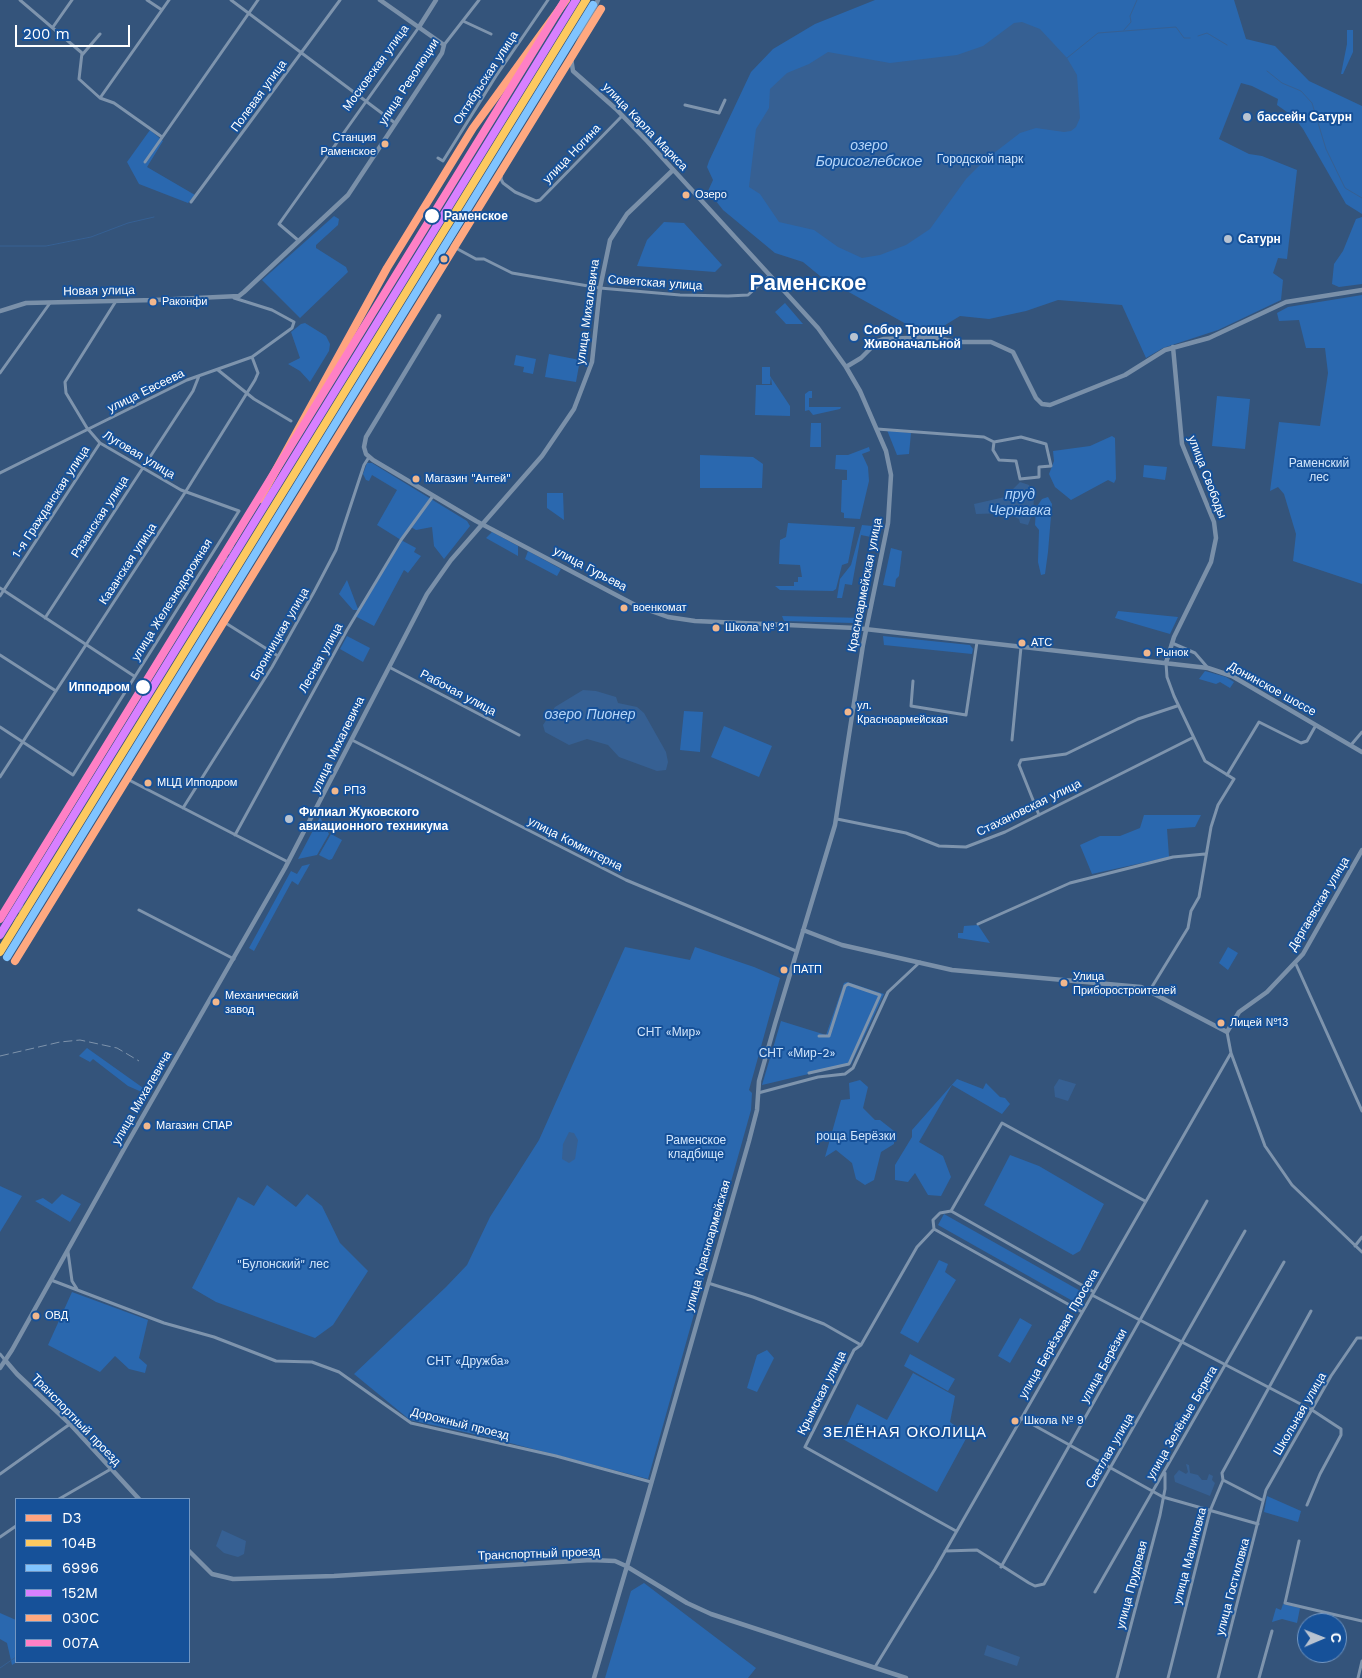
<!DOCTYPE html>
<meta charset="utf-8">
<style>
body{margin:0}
#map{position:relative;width:1362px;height:1678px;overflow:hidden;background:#34547b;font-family:"Work Sans",sans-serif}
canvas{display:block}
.legend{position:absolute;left:15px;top:1498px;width:175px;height:165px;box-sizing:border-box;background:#165199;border:1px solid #7397c2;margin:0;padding:6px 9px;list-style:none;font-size:15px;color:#fff}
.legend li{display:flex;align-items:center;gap:10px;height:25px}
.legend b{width:25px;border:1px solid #7397c2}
.north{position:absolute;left:1297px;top:1613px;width:50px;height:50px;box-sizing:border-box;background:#165199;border:1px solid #7397c2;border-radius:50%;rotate:89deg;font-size:14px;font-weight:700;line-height:20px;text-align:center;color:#fff}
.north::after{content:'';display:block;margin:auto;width:18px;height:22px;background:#b8c3d1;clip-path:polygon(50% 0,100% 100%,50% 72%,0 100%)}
.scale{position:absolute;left:15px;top:25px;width:115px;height:22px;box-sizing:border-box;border:2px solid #fff;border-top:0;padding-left:6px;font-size:15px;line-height:18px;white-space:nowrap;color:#fff;-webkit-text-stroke:4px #165199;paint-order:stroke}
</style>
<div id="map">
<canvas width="1362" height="1678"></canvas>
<ul class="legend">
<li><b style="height:6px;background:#ffa480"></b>D3</li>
<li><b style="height:6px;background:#fdc960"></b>104В</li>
<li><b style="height:6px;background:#80c4ff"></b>6996</li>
<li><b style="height:6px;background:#d880ff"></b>152М</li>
<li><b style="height:6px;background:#ffa980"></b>030C</li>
<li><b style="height:6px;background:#ff80c5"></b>007А</li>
</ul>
<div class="north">С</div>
<div class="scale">200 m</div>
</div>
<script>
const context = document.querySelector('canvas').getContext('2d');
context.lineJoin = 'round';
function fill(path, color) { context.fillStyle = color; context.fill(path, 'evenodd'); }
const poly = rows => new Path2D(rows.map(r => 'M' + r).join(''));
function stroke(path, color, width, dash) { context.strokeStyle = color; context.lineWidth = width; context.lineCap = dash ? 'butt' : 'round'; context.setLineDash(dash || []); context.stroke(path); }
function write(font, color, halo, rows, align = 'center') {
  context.font = font + ' "Work Sans",sans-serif'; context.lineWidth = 4; context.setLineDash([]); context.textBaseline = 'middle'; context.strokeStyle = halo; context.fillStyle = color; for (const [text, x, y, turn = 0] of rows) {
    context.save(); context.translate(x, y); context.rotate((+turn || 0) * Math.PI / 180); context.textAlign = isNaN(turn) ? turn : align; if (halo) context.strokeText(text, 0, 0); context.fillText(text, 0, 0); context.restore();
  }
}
fill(poly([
 [875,0,1234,0,1246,39,1275,46,1309,81,1362,106,1362,214,1346,204,1303,129,1294,117,1277,105,1278,99,1252,86,1241,83,1219,139,1249,154,1262,156,1297,170,1287,259,1278,258,1273,273,1283,280,1281,300,1218,330,1163,348,1146,358,1122,305,1058,300,1026,311,989,319,960,316,942,327,909,332,908,325,820,276,803,262,775,253,723,210,708,191,713,180,707,167,709,161,751,72,773,49,815,24],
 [1347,30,1353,30,1353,52,1343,74,1341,74,1347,44],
 [150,130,163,141,147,167,195,195,188,203,139,184,127,162],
 [334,216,339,219,338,225,316,245,316,248,346,267,348,272,300,318,262,280],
 [1362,217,1362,284,1339,287,1332,284,1334,264,1343,251,1356,219],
 [664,222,684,223,722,265,715,272,637,266,647,240],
 [1362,295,1362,584,1293,561,1296,534,1284,494,1278,487,1270,491,1279,422,1320,426,1328,373,1325,348,1306,348,1299,320,1279,321,1277,313,1288,307],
 [785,303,803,324,786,324,775,312],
 [305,323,326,336,330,344,329,351,310,382,300,371,288,364,300,358,291,332,301,324],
 [549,354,580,360,576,382,545,377],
 [516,355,536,359,533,374,523,372,524,367,514,365],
 [762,367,770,367,770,376,790,406,790,416,755,415,756,385,772,385,771,377,770,384,762,384],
 [809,391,812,391,812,398,809,398,809,407,841,407,840,409,813,415,809,410,805,411,805,394],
 [1217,396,1250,399,1245,449,1212,446],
 [811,423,821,423,821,447,810,447],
 [887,430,911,433,909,454,897,455],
 [1112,436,1115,438,1116,479,1114,483,1108,480,1071,500,1055,487,1049,474,1054,461,1053,451,1090,446],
 [869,447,870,451,862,454,868,467,869,481,860,519,844,518,844,513,841,512,842,480,847,480,847,470,835,469,836,455,848,455],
 [700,455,753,457,763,464,762,488,700,488],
 [367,463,372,463,467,521,470,526,444,559,434,546,432,527,416,530,411,527,401,540,416,548,414,552,421,556,408,573,404,570,374,626,355,616,358,610,353,610,339,594,347,580,358,609,401,540,377,525,397,490,372,475,369,481,366,480,363,474],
 [1144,465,1167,467,1165,480,1143,477],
 [547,493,563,493,564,520,547,508],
 [1048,497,1052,504,1048,552,1045,574,1041,575,1038,562,1039,530,1035,525,1036,508,1042,499],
 [788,523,855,527,848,563,842,565,836,589,833,591,780,590,775,586,794,586,794,582,798,582,798,577,802,577,800,565,779,564,780,540,786,537],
 [862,525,872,526,871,537,861,535,852,585,845,584,842,598,837,598,840,579,851,565],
 [492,532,518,546,518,556,486,538],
 [891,548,902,551,899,576,896,579,895,587,883,585],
 [528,551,561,569,557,576,525,559],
 [1118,611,1178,617,1170,634,1115,618],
 [782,616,864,618,853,623,784,621],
 [347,636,370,648,363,662,340,649],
 [883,636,970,645,973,649,972,654,884,645],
 [1205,671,1226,677,1234,682,1230,688,1220,682,1216,684,1199,679],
 [684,711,703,712,700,752,680,750],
 [724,726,772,746,759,777,711,757],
 [1144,815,1201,815,1195,827,1167,829,1169,857,1092,874,1080,845,1100,836,1120,836,1140,828],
 [320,817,329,834,317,855,298,859],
 [331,834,342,840,332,859,329,860,319,855],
 [310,864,298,885,292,881,254,951,249,948,291,871,297,874,302,866],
 [978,925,990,943,958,938,958,933,963,933,964,926],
 [625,947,690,960,695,947,754,967,780,978,749,1090,752,1093,751,1110,648,1479,487,1437,410,1420,354,1374,446,1287,467,1265,490,1217,539,1140],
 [1228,947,1238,953,1228,970,1219,963],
 [847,982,884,994,851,1064,762,1085,781,1021,826,1035,844,983],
 [87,1048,146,1090,144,1093,128,1086,93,1059,90,1062,79,1056],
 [957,1079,983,1089,986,1083,1000,1097,1005,1098,1010,1104,1002,1114,952,1085,919,1142,943,1156,951,1177,941,1196,928,1195,915,1173,908,1182,895,1180,895,1165,912,1137,912,1130],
 [860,1080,868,1087,863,1108,875,1120,880,1120,894,1131,894,1144,881,1152,874,1180,865,1185,856,1179,852,1163,836,1150,825,1157,841,1100,850,1099,849,1083],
 [1010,1155,1039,1166,1104,1204,1080,1251,1073,1255,984,1205],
 [267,1185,296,1207,307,1194,322,1206,340,1243,368,1271,333,1325,315,1338,216,1302,192,1288,238,1197,254,1206],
 [0,1186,22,1196,0,1232],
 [62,1194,81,1204,70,1222,35,1201,43,1198,52,1204],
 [944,1214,1084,1293,1078,1304,938,1225],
 [939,1260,948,1264,945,1272,956,1280,918,1343,900,1333],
 [72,1292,148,1320,139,1358,147,1365,145,1373,129,1369,115,1356,100,1372,48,1345],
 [1020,1318,1032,1325,1010,1363,998,1356],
 [767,1350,774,1358,757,1392,747,1388,757,1355],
 [910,1354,955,1379,948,1391,904,1366],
 [913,1373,955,1396,950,1422,968,1435,937,1492,841,1438,857,1404,887,1420],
 [1267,1496,1301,1511,1298,1522,1264,1512],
 [644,1583,756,1668,748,1678,605,1678,631,1591],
 [1283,1604,1300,1608,1297,1623,1282,1619,1272,1622,1276,1608,1281,1610],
 [0,1613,16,1620,17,1662,12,1665,7,1643,0,1639]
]), '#2a68af');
fill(poly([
 [1022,22,1040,29,1067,58,1077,75,1080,118,1076,127,1071,131,1064,132,1036,128,1020,133,985,160,966,179,930,229,906,245,880,255,862,258,838,247,814,230,779,222,760,194,749,187,756,129,769,108,770,89,787,73,809,64,828,52,890,63,957,55,983,46,1014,23],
 [1020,482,1029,485,1034,498,1033,512,1028,525,1020,523,1019,519,1007,513,976,514,974,504,1005,497],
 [583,690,596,691,616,697,618,703,637,707,644,713,666,752,668,762,666,770,657,771,619,757,608,745,587,739,569,745,545,732,543,725,555,707],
 [1059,1079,1076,1084,1068,1101,1055,1097,1054,1087],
 [569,1132,574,1133,578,1140,575,1159,569,1163,562,1159,563,1144],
 [1186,1464,1189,1465,1190,1473,1198,1475,1202,1480,1207,1480,1209,1474,1213,1476,1212,1480,1215,1483,1210,1496,1175,1482,1174,1476,1179,1470,1186,1474,1188,1472],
 [222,1530,246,1541,244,1554,238,1557,224,1553,216,1546],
 [987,1645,1020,1657,1017,1666,984,1655]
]), '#366093');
stroke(poly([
 [1124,30,1131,22,1130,16,1137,0],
 [1198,36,1207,33,1227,45],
 [1067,58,1098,33,1176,27,1184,38,1190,38],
 [1267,71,1282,83,1301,91,1312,103,1326,149,1345,188,1362,198],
 [0,246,46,246,91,237,128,223,154,217],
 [0,1668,16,1657]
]), '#366093', 1);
stroke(poly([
 [20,0,82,53,79,79,100,98,114,103,162,137],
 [147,0,162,10],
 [231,0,395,123],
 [463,21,491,34],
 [53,27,72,0],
 [444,45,479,0],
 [82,55,100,34],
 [571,58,559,72,508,159,502,171,501,179,503,183,515,192,536,201,540,200,622,116],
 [100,98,169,0],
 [685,105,719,113,725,100],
 [438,158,443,161,496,76,548,0],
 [145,162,258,0],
 [485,194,452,246,476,259,484,259,512,273,600,288,680,295,728,296,748,295,770,275],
 [191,202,340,0],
 [299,241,279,224,419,27],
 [218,370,254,399,291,421],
 [0,373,50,303],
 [877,429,984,437,994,442,993,450,999,460,1016,461,1020,479,1039,477,1039,467,1051,466,1046,444,1021,437,994,442],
 [0,473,187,380,252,357,292,328,294,322,272,310,234,298],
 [254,576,164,720,129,780,288,862],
 [0,588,134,676],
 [0,596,100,443],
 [45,618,193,391,199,376],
 [224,622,278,656],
 [1172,643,1195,653,1208,668],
 [0,655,56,691],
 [389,667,519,735],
 [913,681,911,706,966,715,977,642],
 [0,727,73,775,239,511,181,490,100,443,87,428,66,393,65,382,116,301],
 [352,740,626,880,796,951],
 [1012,740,1021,647],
 [1351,745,1362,732],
 [1227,775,1259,722,1301,743,1307,741,1316,725],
 [0,777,186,491,255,380,258,373,252,357],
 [183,808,272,667,314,592,336,550,364,465,369,457],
 [1039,815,1019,765,1021,760,1066,754,1138,719,1177,706],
 [837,819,906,833,939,846,966,847,1005,832,1192,738],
 [235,835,347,630,401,540,433,496],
 [139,910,234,959],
 [978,924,1070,883,1173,857,1205,854],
 [1295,962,1362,1111],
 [1150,990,1188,928,1191,911,1199,897,1211,827,1218,805,1234,779,1205,761,1174,696,1167,677,1166,663],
 [1231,1053,1265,1146,1292,1185,1362,1252],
 [809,1073,849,1064,880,995,848,984,845,986,829,1036,819,1036],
 [758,1093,818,1077,845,1074,853,1068,888,992,920,962],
 [951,1211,1002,1123,1145,1201],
 [934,1229,917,1247,861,1345,854,1350,805,1447,956,1531],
 [934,1229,933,1220,940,1213,951,1211,1094,1292],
 [934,1229,1082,1312],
 [1355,1246,1362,1237],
 [68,1252,72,1281,77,1289],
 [51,1280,164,1323,214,1337,276,1361,312,1362,339,1372,411,1423,556,1456,651,1482],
 [708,1283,753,1297,824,1324,861,1345],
 [1092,1295,1312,1410,1341,1429,1341,1435,1320,1474,1307,1505],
 [0,1354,5,1360],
 [1021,1418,1163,1497,1258,1524],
 [0,1474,70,1424],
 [1223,1480,1262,1500],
 [59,1499,111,1469],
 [0,1537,16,1526],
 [1299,1541,1285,1603,1362,1621],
 [945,1551,977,1550,1029,1583,1035,1586,1044,1584,1245,1231],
 [1001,1567,1207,1201],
 [1095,1592,1284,1262],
 [875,1667,935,1569,1231,1053,1227,1032],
 [1117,1678,1160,1515,1165,1489,1165,1473],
 [1168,1678,1210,1511,1223,1480,1222,1473,1311,1311],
 [1218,1678,1266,1490,1331,1376,1357,1338,1362,1338],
 [1259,1678,1272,1631],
 [1358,1678,1362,1661]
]), '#7e94ad', 3);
stroke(poly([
 [419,27,436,0],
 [0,311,26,303,155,300,239,296,244,292,348,195,442,53,444,45,380,0],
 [439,316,366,437,364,447,366,454,373,460,476,521,637,606,668,617,695,621,856,628,1208,668,1232,676,1362,752],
 [846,367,861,358,878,341,884,339,933,337,955,342,991,342,1013,352,1036,398,1042,404,1050,405,1125,375,1165,350,1209,338,1286,302,1362,290],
 [1166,663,1174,637,1211,562,1216,538,1214,522,1182,444,1173,347],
 [803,930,842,945,952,970,1141,987,1227,1032,1239,1012,1267,992,1303,954,1362,850],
 [5,1360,17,1374,70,1424,139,1499],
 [0,1368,12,1350,124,1149,285,868,427,594,451,560,542,456,574,409,592,362,600,288,610,240,627,214,673,170],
 [189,1551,212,1574,233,1579,334,1576,591,1560,615,1561,626,1566,687,1603,711,1614,906,1678],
 [594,1678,643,1512,749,1141,757,1110,759,1081,775,1024,835,825,863,645,888,523,891,475,886,451,860,391,846,367,818,328,647,141,616,109,573,71,571,58,598,0]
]), '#7a90a9', 4.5);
stroke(poly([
 [7,936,39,874,188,627,260,499],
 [0,1056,60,1042,80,1040,117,1048,139,1061]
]), '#7e93ab', 1, [9, 4]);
stroke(poly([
 [260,499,387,268,473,128,566,0]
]), '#ffa480', 8);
stroke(poly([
 [0,952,586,0]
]), '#fdc960', 8);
stroke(poly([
 [7,957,593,5]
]), '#80c4ff', 8);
stroke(poly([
 [0,935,576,0]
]), '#d880ff', 8);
stroke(poly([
 [15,961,601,9]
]), '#ffa980', 8);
stroke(poly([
 [0,919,565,0]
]), '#ff80c5', 8);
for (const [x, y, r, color] of [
 [1247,117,5,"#b8c3d1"],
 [385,144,4.5,"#f1b78d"],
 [686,195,4.5,"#f1b78d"],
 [432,216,8,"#fff"],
 [1228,239,5,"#b8c3d1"],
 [444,259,4.5,"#f1b78d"],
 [153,302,4.5,"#f1b78d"],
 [854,337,5,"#b8c3d1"],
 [416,479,4.5,"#f1b78d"],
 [624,608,4.5,"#f1b78d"],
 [716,628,4.5,"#f1b78d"],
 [1022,643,4.5,"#f1b78d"],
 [1147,653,4.5,"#f1b78d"],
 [143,687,8,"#fff"],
 [848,712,4.5,"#f1b78d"],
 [148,783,4.5,"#f1b78d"],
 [335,791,4.5,"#f1b78d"],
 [289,819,5,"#b8c3d1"],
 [784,970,4.5,"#f1b78d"],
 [1064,983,4.5,"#f1b78d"],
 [216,1002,4.5,"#f1b78d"],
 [1221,1023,4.5,"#f1b78d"],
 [147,1126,4.5,"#f1b78d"],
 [36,1316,4.5,"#f1b78d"],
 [1015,1421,4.5,"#f1b78d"]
]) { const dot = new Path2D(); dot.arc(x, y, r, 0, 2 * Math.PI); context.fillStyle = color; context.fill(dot); stroke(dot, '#165199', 2); }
write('11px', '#fff', '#165199', [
 ["Станция",376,138,"right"],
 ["Раменское",376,152,"right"],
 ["Озеро",695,195],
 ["Раконфи",162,302],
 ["Магазин \"Антей\"",425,479],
 ["военкомат",633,608],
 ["Школа № 21",725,628],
 ["АТС",1031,643],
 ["Рынок",1156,653],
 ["ул.",857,706],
 ["Красноармейская",857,720],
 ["МЦД Ипподром",157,783],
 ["РПЗ",344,791],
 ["ПАТП",793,970],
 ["Улица",1073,977],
 ["Приборостроителей",1073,991],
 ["Механический",225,996],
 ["завод",225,1010],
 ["Лицей №13",1230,1023],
 ["Магазин СПАР",156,1126],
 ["ОВД",45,1316],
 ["Школа № 9",1024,1421]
], 'left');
write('12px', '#fff', '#165199', [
 ["Московская улица",376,68,-54],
 ["Октябрьская улица",486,78,-57],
 ["улица Революции",409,82,-57],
 ["Полевая улица",259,96,-54],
 ["улица Карла Маркса",645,127,46],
 ["улица Ногина",572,154,-46],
 ["Советская улица",655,283,4],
 ["Новая улица",99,291,-1],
 ["улица Михалевича",588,312,-82],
 ["улица Евсеева",146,391,-26],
 ["Луговая улица",139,455,31],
 ["улица Свободы",1207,477,69],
 ["1-я Гражданская улица",51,502,-57],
 ["Рязанская улица",100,517,-57],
 ["Казанская улица",128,564,-57],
 ["улица Гурьева",590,569,28],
 ["Красноармейская улица",865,585,-79],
 ["улица Железнодорожная",172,600,-58],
 ["Бронницкая улица",280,634,-60],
 ["Лесная улица",321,658,-61],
 ["Донинское шоссе",1272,689,29],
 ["Рабочая улица",458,693,28],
 ["улица Михалевича",338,745,-64],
 ["Стахановская улица",1029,808,-26],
 ["улица Коминтерна",575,844,27],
 ["Дергаевская улица",1319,904,-59],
 ["улица Михалевича",142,1098,-60],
 ["улица Красноармейская",708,1246,-74],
 ["улица Берёзовая Просека",1059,1334,-60],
 ["улица Берёзки",1104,1366,-61],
 ["Крымская улица",822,1393,-63],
 ["Школьная улица",1300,1414,-60],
 ["Транспортный проезд",76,1420,46],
 ["улица Зелёные Берега",1182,1423,-60],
 ["Дорожный проезд",460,1424,14],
 ["Светлая улица",1110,1451,-60],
 ["Транспортный проезд",539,1554,-2],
 ["улица Малиновка",1190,1556,-75],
 ["улица Прудовая",1132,1585,-75],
 ["улица Гостиловка",1233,1587,-75]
]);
write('bold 12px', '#fff', '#165199', [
 ["бассейн Сатурн",1257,117],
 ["Сатурн",1238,239],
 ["Собор Троицы",864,330],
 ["Живоначальной",864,344],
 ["Филиал Жуковского",299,812],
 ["авиационного техникума",299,826]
], 'left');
write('12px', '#d2e6fc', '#165199', [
 ["Городской парк",980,159],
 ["Раменский",1319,463],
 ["лес",1319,477],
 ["СНТ «Мир»",669,1032],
 ["СНТ «Мир-2»",797,1053],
 ["роща Берёзки",856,1136],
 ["Раменское",696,1140],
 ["кладбище",696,1154],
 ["\"Булонский\" лес",283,1264],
 ["СНТ «Дружба»",468,1361]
]);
write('bold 12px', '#fff', '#165199', [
 ["Раменское",444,216],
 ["Ипподром",130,687,"right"]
], 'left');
write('italic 14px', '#b6d6f9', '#165199', [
 ["озеро",869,146],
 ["Борисоглебское",869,162],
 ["пруд",1020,495],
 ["Чернавка",1020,511],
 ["озеро Пионер",590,715]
]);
context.letterSpacing = '1px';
write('15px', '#fff', '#165199', [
 ["ЗЕЛЁНАЯ ОКОЛИЦА",905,1433]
]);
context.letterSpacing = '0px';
write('bold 22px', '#fff', '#165199', [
 ["Раменское",808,284]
]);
</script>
